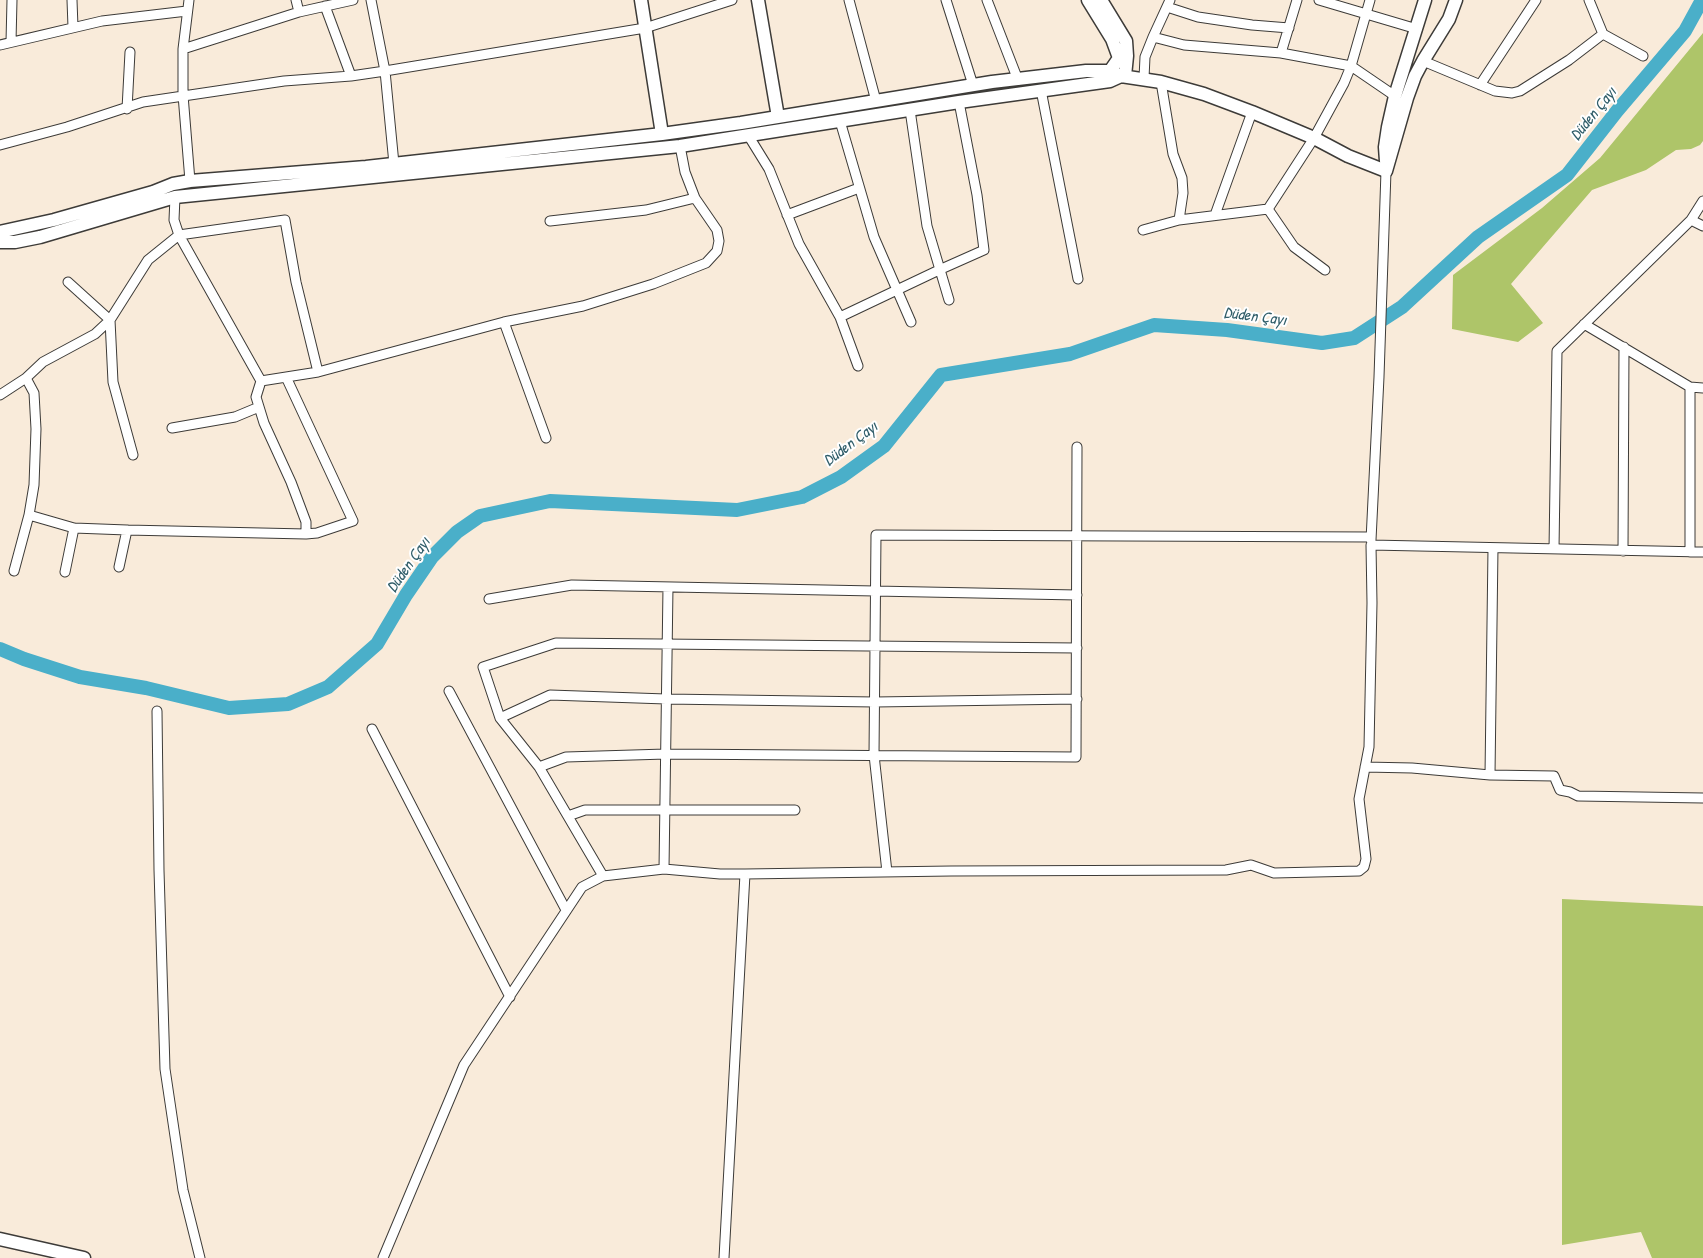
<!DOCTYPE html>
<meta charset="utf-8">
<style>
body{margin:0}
canvas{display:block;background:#f9ebda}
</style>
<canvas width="1703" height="1258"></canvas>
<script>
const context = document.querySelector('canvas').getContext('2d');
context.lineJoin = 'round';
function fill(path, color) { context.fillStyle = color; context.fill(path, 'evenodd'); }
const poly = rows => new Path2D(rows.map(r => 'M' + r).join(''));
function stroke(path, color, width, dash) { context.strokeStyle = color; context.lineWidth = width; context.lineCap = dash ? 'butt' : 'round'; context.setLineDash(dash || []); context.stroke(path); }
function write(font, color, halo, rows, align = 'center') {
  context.font = font + ' "Patrick Hand",sans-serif'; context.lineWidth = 4; context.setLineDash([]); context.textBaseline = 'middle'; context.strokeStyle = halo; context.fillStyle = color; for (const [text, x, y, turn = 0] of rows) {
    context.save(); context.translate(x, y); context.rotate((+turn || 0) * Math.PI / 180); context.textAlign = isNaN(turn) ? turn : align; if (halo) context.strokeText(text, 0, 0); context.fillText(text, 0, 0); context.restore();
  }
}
fill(poly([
 [1703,33,1703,141,1700,145,1691,149,1676,150,1646,170,1592,190,1511,284,1543,323,1518,342,1452,329,1453,275,1542,208,1600,158],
 [1562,899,1703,906,1703,1258,1652,1258,1641,1232,1562,1245]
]), '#aec569');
stroke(poly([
 [0,649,24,659,80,677,146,688,229,708,288,704,328,687,377,644,406,595,432,557,457,532,480,516,550,501,737,510,802,497,841,477,884,446,941,375,1070,354,1154,325,1227,330,1322,343,1354,338,1402,307,1478,237,1567,175,1617,111,1685,31,1702,0]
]), '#4aafc9', 14);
const street = poly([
 [72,0,73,27],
 [189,0,183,49,183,95,190,181],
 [296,0,299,12],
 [371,0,385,71,394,164],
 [849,0,876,101],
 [946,0,973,85],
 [987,0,1018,80],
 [1319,0,1417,29],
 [325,6,351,76],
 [1167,7,1198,17,1252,25,1289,28],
 [1603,34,1643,56],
 [1153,37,1184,45,1281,53,1351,66,1395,96],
 [11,42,12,0],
 [0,45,102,21,187,11],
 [183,49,299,12,353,0],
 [1281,53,1297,0],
 [1423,61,1495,91,1512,93,1520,91,1569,60,1603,34,1589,0],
 [1144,78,1145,57,1153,37,1170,0],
 [1161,82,1173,154,1182,178,1183,193,1179,220],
 [1480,85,1536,0],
 [1041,90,1078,279],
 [127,109,130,52],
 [910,110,927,226,949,300],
 [840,121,874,237,911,322],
 [748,135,769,169,799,244,840,317,858,366],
 [0,145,67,127,143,102,284,81,351,76,385,71,645,28,732,0],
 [175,197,174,220,179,235,261,381,318,372,504,322,583,306,653,284,706,263,717,251,719,241,717,230,695,198,685,172,680,146],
 [787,215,859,188],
 [1215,215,1252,112],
 [1691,220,1703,226],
 [550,221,646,210,695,198],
 [1143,230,1179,220,1268,209],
 [1325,270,1294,247,1268,209,1314,138,1344,83,1351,66,1370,0],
 [68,282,110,320,113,382,133,455],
 [840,317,939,270,984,250,977,195,959,102],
 [504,322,546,438],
 [1584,324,1690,387,1690,552],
 [26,378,34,393,36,429,34,485,29,515,74,528,127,530,306,534,317,533,353,521,286,377],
 [261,381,256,397,264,423,291,482,306,522,306,534],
 [1690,387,1703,388],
 [0,395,26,378,43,362,95,334,110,320,148,260,179,235,285,220,296,282,318,372],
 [172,428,235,417,259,407],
 [1371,540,1379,377,1386,171],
 [1554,549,1557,351,1691,220,1703,201],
 [1623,551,1624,347],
 [119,567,127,530],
 [14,571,29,515],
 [65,572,74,528],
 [489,599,572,585,1077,595],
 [449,691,566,910],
 [157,711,159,870,165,1069,183,1190,200,1258],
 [500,718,550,695,666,699,875,702,1077,699],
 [372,729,510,997],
 [539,767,566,757,666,754,1076,757,1077,447],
 [1365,767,1412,768,1490,775,1554,776,1560,790,1570,792,1578,796,1703,798],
 [1490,775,1493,548],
 [568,816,585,810,795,810],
 [664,869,668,587],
 [887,872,874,755,876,535,1371,537],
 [603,876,539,767,500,718,483,667,556,643,1077,648],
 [383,1258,464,1065,582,887,603,876,664,869,720,874,745,874,951,871,1226,870,1251,865,1274,873,1359,871,1364,867,1366,859,1359,799,1369,747,1372,603,1371,545,1703,552],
 [724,1258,745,874]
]);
const secondary = poly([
 [641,0,662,134],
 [758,0,778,117],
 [1088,0,1112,39,1119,58,1110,71],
 [1101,0,1126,41,1127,56,1125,76],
 [1386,161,1385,147,1388,127,1395,96,1425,0],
 [1386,171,1407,98,1415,76,1423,61,1449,19,1456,0],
 [0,232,54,220,153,192,173,184,190,181,366,167,662,134,741,123,992,82,1086,71,1110,71,1121,76,1161,82,1204,94,1252,112,1314,138,1348,156,1386,171],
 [0,242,15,242,40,237,175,197,680,146,959,102,1110,81,1121,76],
 [0,1239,84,1258]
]);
stroke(street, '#3d3b38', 11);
stroke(secondary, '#3d3b38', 15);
stroke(street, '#fff', 9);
stroke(secondary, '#fff', 12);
write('italic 16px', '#315e6a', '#fff', [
 ["Düden Çayı",1594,114,-51],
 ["Düden Çayı",1255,317,7],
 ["Düden Çayı",851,444,-37],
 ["Düden Çayı",409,565,-55]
]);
</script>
